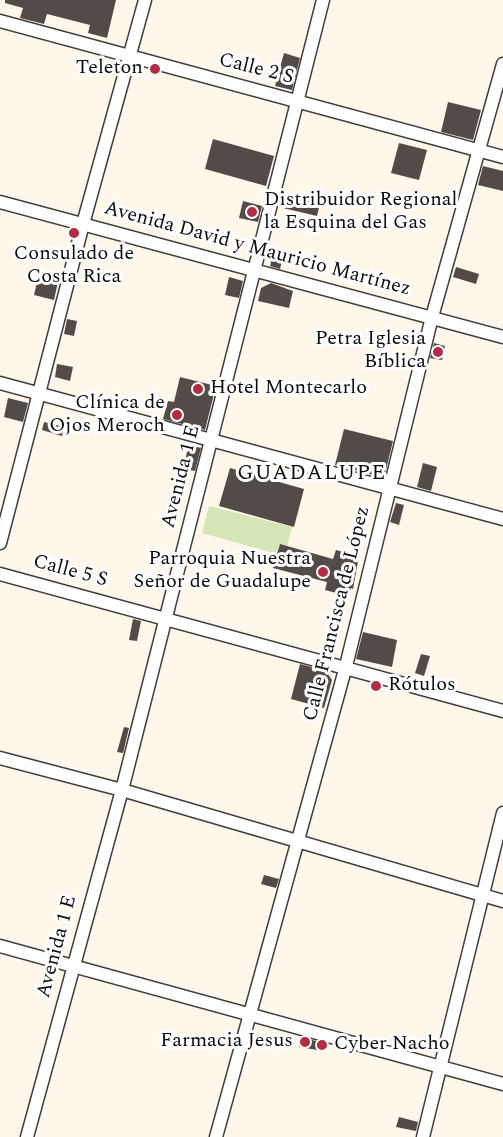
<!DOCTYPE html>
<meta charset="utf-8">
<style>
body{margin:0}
canvas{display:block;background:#fef7ea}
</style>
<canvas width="503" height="1137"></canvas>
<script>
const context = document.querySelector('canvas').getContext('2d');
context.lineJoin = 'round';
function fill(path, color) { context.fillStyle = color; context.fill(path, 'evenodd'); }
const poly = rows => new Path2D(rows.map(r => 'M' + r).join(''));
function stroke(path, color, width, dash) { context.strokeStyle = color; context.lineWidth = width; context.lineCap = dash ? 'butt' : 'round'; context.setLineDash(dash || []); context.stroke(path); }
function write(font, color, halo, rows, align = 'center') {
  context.font = font + ' Spectral,serif'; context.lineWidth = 6; context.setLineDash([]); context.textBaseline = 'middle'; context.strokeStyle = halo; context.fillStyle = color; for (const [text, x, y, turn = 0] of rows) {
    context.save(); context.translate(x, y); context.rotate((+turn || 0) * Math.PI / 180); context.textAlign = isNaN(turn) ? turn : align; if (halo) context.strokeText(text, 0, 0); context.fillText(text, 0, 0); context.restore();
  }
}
fill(poly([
 [209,506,292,527,287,547,280,545,277,554,202,533]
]), '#d5e6b7');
fill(poly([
 [5,0,116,0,107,38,88,33,90,25,47,14,44,24,20,18,23,8,5,3],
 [284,53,300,58,292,90,275,86],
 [448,102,481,110,473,140,441,132],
 [213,139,274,156,266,186,205,169],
 [399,143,427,150,419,180,391,173],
 [483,166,503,171,503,191,478,185],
 [286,196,320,203,317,216,283,208],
 [243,201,262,206,258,222,239,218],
 [274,250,284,252,280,269,270,266],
 [456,267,479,274,476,284,453,277],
 [229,277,243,281,239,298,225,295],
 [38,278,58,282,54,300,34,295],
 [271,283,293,291,289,308,258,301,261,288],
 [67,319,77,321,74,336,64,334],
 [434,343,445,346,442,360,430,358],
 [57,364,73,367,70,381,55,377],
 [180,377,216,386,205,430,163,419,168,401,174,402],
 [8,398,28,403,23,422,4,417],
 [44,422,64,427,62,436,42,430],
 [344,429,393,441,384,478,335,465],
 [193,446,201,448,195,471,183,469,187,452],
 [423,463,437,467,431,491,417,487],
 [230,468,304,489,294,527,219,506],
 [396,503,404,505,399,525,390,522],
 [280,544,333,559,336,550,359,556,353,589,351,588,348,596,325,590,327,582,273,568],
 [133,619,141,621,137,641,129,640],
 [363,632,397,640,392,667,356,659],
 [421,654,430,656,424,676,415,673],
 [300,664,326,671,332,680,324,708,291,699],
 [124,727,129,728,123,753,117,752],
 [264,875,279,879,276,888,261,884],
 [302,1037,326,1044,324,1051,299,1047],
 [399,1117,418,1122,416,1131,396,1127]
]), '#534b48');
const minor = poly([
 [0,21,503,157],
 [0,202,503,337],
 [0,383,503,519],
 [0,543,83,224,145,0],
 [0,574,503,711],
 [0,758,122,790,503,901],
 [0,946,503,1084],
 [27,1137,122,790,323,0],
 [216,1137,346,666,432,317,503,64],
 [423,1137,503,813]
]);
stroke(minor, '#3e3e3e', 15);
stroke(minor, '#fff', 12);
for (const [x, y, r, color] of [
 [155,69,6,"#b22c44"],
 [252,212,6,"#b22c44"],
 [74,233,6,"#b22c44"],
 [438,352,6,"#b22c44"],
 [198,389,6,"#b22c44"],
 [177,415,6,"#b22c44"],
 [323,572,6,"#b22c44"],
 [376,686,6,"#b22c44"],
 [305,1042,6,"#b22c44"],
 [322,1045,6,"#b22c44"]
]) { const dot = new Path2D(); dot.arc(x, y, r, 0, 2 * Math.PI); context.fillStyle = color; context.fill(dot); stroke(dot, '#fff', 2); }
write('20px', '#0b0b0b', '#fff', [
 ["Teleton",143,69],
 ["Distribuidor Regional",264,201,"left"],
 ["la Esquina del Gas",264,224,"left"],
 ["Consulado de",74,255,"center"],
 ["Costa Rica",74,278,"center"],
 ["Petra Iglesia",426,340],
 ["Bíblica",426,363],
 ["Hotel Montecarlo",210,389,"left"],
 ["Clínica de",165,404],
 ["Ojos Meroch",165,427],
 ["Parroquia Nuestra",311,560],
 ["Señor de Guadalupe",311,583],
 ["Rótulos",388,686,"left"],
 ["Farmacia Jesus",293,1042],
 ["Cyber Nacho",334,1045,"left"]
], 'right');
write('20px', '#0b0b0b', '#fff', [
 ["Calle 2 S",256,70,14],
 ["Avenida David y Mauricio Martínez",257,250,15],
 ["Avenida 1 E",182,477,-76],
 ["Calle 5 S",70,572,15],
 ["Calle Francisca de López",338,614,-76],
 ["Avenida 1 E",58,947,-75]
]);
context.letterSpacing = '1.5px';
write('21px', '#0b0b0b', '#fff', [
 ["GUADALUPE",312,475]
]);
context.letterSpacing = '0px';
</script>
